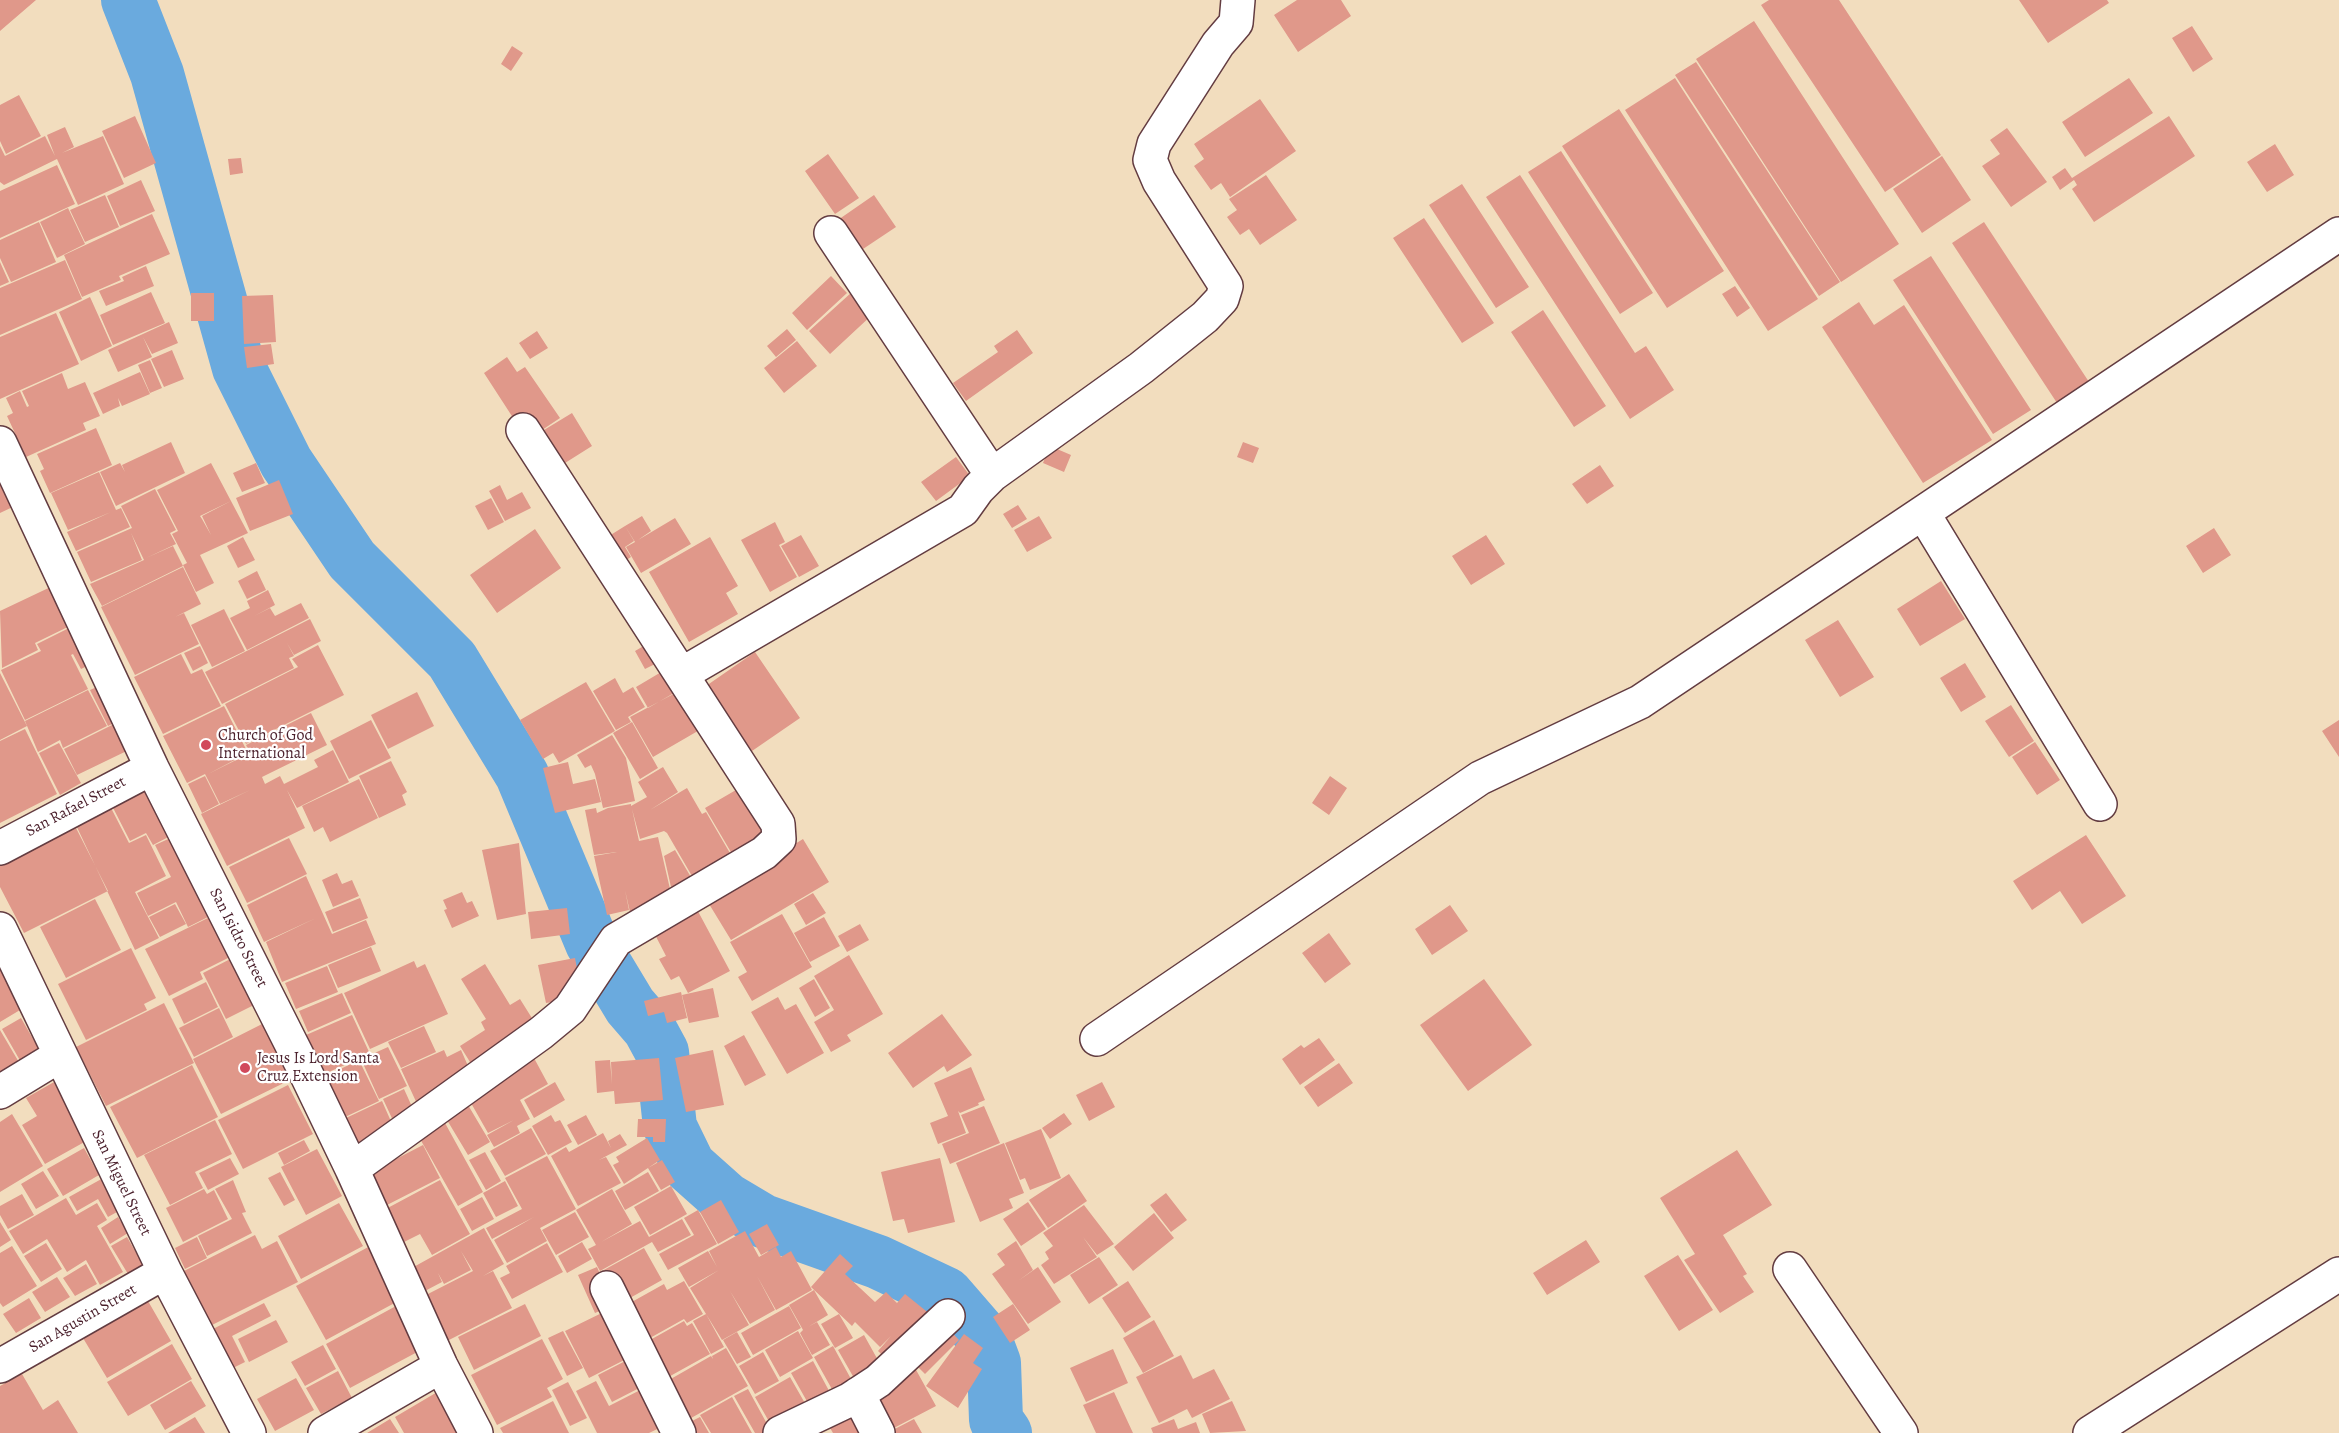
<!DOCTYPE html>
<style>
body{margin:0}
canvas{display:block;background:#f2ddbe}
</style>
<canvas width="2339" height="1433"></canvas>
<script>
const context = document.querySelector('canvas').getContext('2d');
context.lineJoin = 'round';
const poly = rows => new Path2D(rows.map(r => 'M' + r).join(''));
function stroke(path, color, width, dash) { context.strokeStyle = color; context.lineWidth = width; context.lineCap = dash ? 'butt' : 'round'; context.setLineDash(dash || []); context.stroke(path); }
function fill(path, color) { context.fillStyle = color; context.fill(path, 'evenodd'); }
function write(font, color, halo, rows, align = 'center') {
  context.font = font + ' Alegreya,serif'; context.lineWidth = 4.5; context.setLineDash([]); context.textBaseline = 'middle'; context.strokeStyle = halo; context.fillStyle = color; for (const [text, x, y, turn = 0] of rows) {
    context.save(); context.translate(x, y); context.rotate((+turn || 0) * Math.PI / 180); context.textAlign = isNaN(turn) ? turn : align; if (halo) context.strokeText(text, 0, 0); context.fillText(text, 0, 0); context.restore();
  }
}
stroke(poly([
 [128,0,157,74,239,368,286,462,352,560,452,660,522,775,592,943,630,1006,649,1028,662,1052,670,1127,689,1166,726,1199,763,1221,878,1262,946,1294,985,1339,994,1363,996,1420,1005,1433]
]), '#6aaade', 54);
fill(poly([
 [0,0,36,0,0,31],
 [1297,0,1341,0,1351,16,1298,52,1274,15],
 [1769,0,1839,0,1941,155,1885,192,1761,5],
 [2019,0,2107,0,2109,3,2048,43],
 [1754,21,1899,244,1841,282,1696,59],
 [2192,26,2213,59,2193,72,2172,38],
 [512,46,523,53,511,71,501,64],
 [1696,62,1840,282,1819,296,1675,75],
 [1675,78,1818,299,1768,331,1625,110],
 [2129,78,2153,113,2085,157,2062,122],
 [19,95,41,136,6,154,0,141,0,105],
 [1260,99,1296,151,1230,197,1221,183,1211,190,1194,166,1204,159,1194,144],
 [1619,109,1724,271,1667,308,1562,146],
 [135,116,156,163,124,178,102,131],
 [2169,116,2195,156,2094,222,2072,189,2077,185,2074,180,2060,190,2052,177,2065,168,2072,178],
 [65,127,74,147,62,153,103,136,124,184,78,205,57,159,4,185,0,182,0,146,5,156,45,136,55,156,47,135],
 [2007,128,2047,182,2011,207,1982,166,2000,154,1990,140],
 [2275,144,2294,175,2267,192,2247,162],
 [1561,151,1653,293,1620,314,1528,172],
 [828,154,859,198,835,214,805,171],
 [1942,156,1971,200,1922,233,1893,189],
 [241,158,243,173,230,175,228,159],
 [57,165,75,204,0,238,0,191],
 [1266,175,1297,220,1260,245,1249,229,1240,235,1227,217,1237,210,1229,199],
 [1520,175,1635,353,1646,346,1674,390,1630,419,1486,197],
 [141,180,155,211,120,226,107,196],
 [1462,184,1529,287,1496,308,1429,205],
 [105,195,119,227,85,242,70,210],
 [874,195,896,227,857,253,835,222],
 [68,208,85,244,57,258,40,222],
 [152,214,170,254,119,276,121,280,82,297,64,255],
 [1424,218,1494,323,1462,343,1393,238],
 [39,222,56,262,11,282,0,258,0,240],
 [1984,222,2089,382,2057,403,1952,243],
 [1931,256,2031,410,1993,434,1893,280],
 [65,260,82,299,0,335,0,288],
 [0,262,9,282,0,286],
 [146,266,154,286,106,306,99,291,124,281,122,277],
 [831,276,847,293,807,330,792,313],
 [1735,286,1750,308,1737,317,1722,294],
 [151,292,165,323,113,345,100,315],
 [852,292,873,314,830,354,809,331],
 [191,293,214,293,214,321,191,321],
 [273,295,276,342,244,344,242,296],
 [90,297,112,346,81,361,59,312],
 [1859,302,1874,325,1904,305,1992,440,1923,483,1822,327],
 [1543,310,1606,406,1574,427,1511,332],
 [56,313,79,364,0,399,0,337],
 [169,322,178,343,152,354,143,337,152,357,118,372,108,350],
 [787,329,796,340,776,357,767,346],
 [1017,330,1033,353,966,401,953,383,998,352,994,346],
 [537,331,548,348,530,359,519,343],
 [797,341,817,366,784,393,764,368],
 [271,344,274,364,247,368,244,347],
 [172,350,184,379,164,387,151,359],
 [507,357,517,372,525,367,560,418,539,432,519,427,484,373],
 [150,360,162,388,150,393,138,365],
 [140,372,150,394,122,406,118,398,120,406,103,414,93,393],
 [62,373,68,389,85,382,100,416,83,423,86,430,26,457,7,416,13,413,6,398,20,391,27,407,29,406,22,391],
 [572,413,592,446,565,463,544,430],
 [96,428,112,465,50,493,40,471,44,469,37,454],
 [171,442,185,473,116,506,100,472,120,463,125,472,122,465],
 [1243,442,1259,448,1253,463,1237,457],
 [1050,446,1071,455,1064,472,1043,463],
 [956,457,970,476,936,501,921,482],
 [211,463,231,501,200,516,202,519,211,535,202,516,231,501,248,533,200,555,214,583,196,592,183,565,187,563,172,534,178,531,157,490],
 [256,463,265,483,242,492,233,473],
 [0,464,19,504,0,513],
 [1600,465,1614,486,1587,504,1572,484],
 [99,472,116,510,121,508,130,527,76,551,67,532,111,512,68,530,51,493],
 [279,480,293,514,250,531,236,498],
 [500,485,507,500,522,492,531,508,505,521,489,491],
 [155,489,176,530,170,533,176,544,146,558,173,546,183,566,102,606,90,584,144,560,131,533,142,560,91,582,77,552,132,528,121,506],
 [491,498,504,522,488,530,475,506],
 [1018,505,1027,519,1012,528,1003,514],
 [642,516,651,531,638,540,675,518,691,544,641,573,626,547,635,542,625,526],
 [1039,516,1052,538,1027,552,1014,530],
 [775,522,785,542,779,545,797,577,770,592,741,540],
 [625,526,634,541,625,547,631,557,617,566,601,541],
 [2214,528,2231,555,2203,573,2186,546],
 [535,529,561,568,497,613,470,575],
 [801,535,819,566,799,577,781,546],
 [1486,535,1505,564,1471,585,1452,556],
 [243,537,255,560,238,568,227,546],
 [710,537,738,586,726,593,738,614,689,642,649,572],
 [183,567,201,604,175,617,184,613,199,644,135,675,101,607],
 [257,571,266,590,247,599,238,581],
 [1941,581,1965,619,1920,646,1897,609],
 [59,583,78,622,35,643,38,650,2,668,0,611],
 [268,590,275,605,254,616,270,608,275,616,301,603,309,618,247,650,230,618,250,608,247,601],
 [224,609,245,651,212,667,191,625],
 [310,619,321,641,294,655,287,643,294,656,289,658,294,668,222,704,205,672],
 [1838,620,1874,677,1840,697,1805,640],
 [81,622,100,660,81,669,73,654,71,655,88,689,25,720,1,670,41,651,37,644],
 [647,644,659,662,645,669,635,651],
 [318,645,344,695,246,744,225,704,298,667,292,659],
 [200,646,208,663,193,671,184,653],
 [755,652,800,718,752,751,741,736,735,741,706,686],
 [181,654,191,674,202,669,221,706,163,734,134,677],
 [1965,663,1986,697,1961,712,1940,678],
 [668,668,681,689,648,708,636,687],
 [0,673,27,726,0,740],
 [615,678,623,693,633,687,645,707,628,717,631,722,616,730,593,691],
 [586,682,615,731,559,763,553,753,543,759,520,720],
 [106,683,124,718,108,726,90,690],
 [88,690,107,726,63,748,60,740,38,752,25,721],
 [681,690,703,728,653,757,630,717],
 [417,692,434,726,388,749,371,715],
 [2011,705,2034,741,2009,757,1985,721],
 [224,706,248,753,208,774,250,753,246,745,311,713,327,745,262,777,265,784,280,776,284,784,318,767,314,760,333,750,349,782,297,808,287,790,305,828,227,866,201,814,250,790,220,804,205,774,187,783,163,736],
 [124,719,137,746,77,775,64,749],
 [371,720,391,758,349,779,330,741],
 [2339,720,2339,757,2322,731],
 [632,722,658,768,640,779,613,733],
 [25,729,57,794,0,823,0,741],
 [612,735,626,758,635,801,603,808,595,774,591,765,585,768,577,755],
 [2035,742,2060,780,2037,795,2012,757],
 [59,743,81,783,60,795,39,753],
 [391,761,407,792,402,795,406,805,379,818,359,776],
 [568,762,573,784,595,779,601,802,555,813,543,768],
 [663,767,678,792,650,810,687,788,702,814,706,812,734,860,696,883,667,833,664,831,640,839,632,809,639,841,658,837,673,902,630,912,625,890,629,910,607,915,594,856,617,852,594,855,585,810,596,808,597,813,608,808,631,804,631,806,647,797,638,782],
 [148,774,178,832,153,845,146,833,130,841,107,796],
 [205,776,219,804,202,813,188,784],
 [1330,776,1347,788,1329,815,1312,803],
 [359,779,378,818,330,842,323,827,314,832,302,806],
 [748,783,776,828,735,859,705,808],
 [110,806,129,843,146,835,166,876,135,892,159,938,135,950,75,823],
 [75,826,108,891,24,933,0,887,0,863],
 [177,835,216,913,188,927,176,902,148,916,137,893,171,877,155,845],
 [2086,835,2126,896,2082,924,2060,891,2032,910,2013,881],
 [289,838,307,874,247,903,229,867],
 [803,839,829,882,731,940,706,899],
 [519,843,526,914,497,920,482,850],
 [675,850,695,884,684,891,679,883,671,887,664,856],
 [337,873,342,884,352,880,359,896,333,907,322,880],
 [306,876,332,934,366,920,376,944,282,982,266,942,316,918,264,942,247,905],
 [462,892,467,903,472,901,479,916,452,928,444,910,447,909,443,900],
 [813,893,826,913,806,925,794,904],
 [360,898,368,918,333,932,325,912],
 [95,899,121,950,66,978,40,927],
 [693,902,730,971,688,993,679,976,671,980,659,959,666,956,650,925],
 [175,904,186,924,160,937,149,917],
 [1450,905,1468,931,1432,955,1415,929],
 [567,908,570,934,531,939,528,912],
 [216,914,236,954,200,972,203,979,169,996,145,949],
 [782,914,812,967,752,1001,738,977,747,972,730,942],
 [824,917,840,946,810,962,794,933],
 [860,924,869,940,847,952,838,936],
 [1329,933,1351,964,1325,983,1302,953],
 [371,947,381,971,338,988,328,965],
 [131,948,156,998,144,1004,147,1010,86,1040,58,984],
 [242,953,266,999,226,1019,203,973],
 [849,955,883,1014,847,1035,851,1041,831,1052,814,1022,834,1010,814,976],
 [575,958,581,989,564,1000,546,1003,538,965],
 [414,961,417,968,425,964,448,1014,370,1049,344,993],
 [485,964,510,1005,520,999,540,1031,475,1070,460,1046,485,1030,481,1022,486,1019,461,979],
 [0,965,25,1007,0,1022],
 [327,966,338,992,296,1009,285,983],
 [814,979,830,1008,815,1017,799,988],
 [1484,979,1532,1045,1468,1091,1420,1025],
 [206,982,218,1007,184,1024,172,999],
 [713,988,719,1017,689,1023,682,995],
 [681,992,687,1018,667,1023,664,1012,648,1016,644,1001],
 [342,993,351,1013,308,1032,299,1011],
 [778,997,785,1010,796,1004,824,1053,787,1074,751,1012],
 [164,1003,194,1063,106,1106,76,1047],
 [219,1008,233,1037,194,1057,179,1028],
 [942,1014,972,1055,947,1072,944,1066,913,1088,888,1053],
 [352,1015,370,1054,324,1074,306,1035],
 [21,1018,41,1053,22,1064,2,1029],
 [268,1021,296,1077,221,1114,193,1059],
 [424,1026,436,1052,401,1068,388,1042],
 [0,1030,20,1064,0,1076],
 [744,1035,766,1075,745,1086,724,1046],
 [1319,1038,1335,1060,1300,1085,1282,1059,1301,1045,1304,1048],
 [388,1047,407,1086,379,1099,361,1059],
 [444,1050,447,1057,461,1050,472,1075,419,1108,401,1069],
 [713,1050,724,1105,686,1112,675,1058],
 [534,1058,548,1084,520,1100,530,1119,517,1126,520,1133,494,1147,487,1135,514,1120,488,1133,467,1096],
 [659,1058,663,1100,615,1104,614,1091,597,1093,595,1061,610,1060,612,1084,611,1062],
 [359,1060,379,1101,343,1118,324,1077],
 [1339,1063,1353,1083,1318,1107,1304,1087],
 [192,1065,218,1117,137,1158,110,1107],
 [971,1067,985,1100,978,1103,979,1105,960,1113,958,1111,966,1133,938,1144,930,1123,948,1116,934,1083],
 [54,1082,88,1140,45,1164,22,1125,37,1116,26,1098],
 [555,1082,565,1100,534,1118,524,1100],
 [1102,1082,1115,1107,1089,1121,1076,1095],
 [288,1085,313,1134,243,1169,218,1120],
 [404,1089,418,1120,397,1129,383,1099],
 [382,1101,397,1135,362,1151,346,1118],
 [468,1105,490,1142,468,1155,444,1115],
 [984,1106,1000,1143,950,1164,942,1144,969,1133,961,1115],
 [1064,1113,1072,1124,1050,1139,1042,1128],
 [12,1114,43,1166,0,1192,0,1122],
 [551,1115,555,1122,560,1120,572,1142,548,1155,532,1126],
 [586,1115,597,1135,578,1145,567,1125],
 [638,1119,666,1119,665,1142,653,1142,653,1137,637,1137],
 [215,1120,232,1154,195,1172,203,1188,170,1205,144,1155],
 [445,1123,483,1192,458,1206,419,1137],
 [531,1128,546,1154,505,1176,490,1151],
 [1041,1129,1061,1178,1030,1190,1025,1178,1020,1180,1005,1143],
 [603,1133,611,1148,608,1141,620,1134,627,1145,599,1160,606,1157,621,1183,578,1206,551,1156,566,1147,569,1152],
 [647,1138,660,1160,624,1184,613,1165,619,1162,616,1157],
 [304,1140,310,1151,284,1165,278,1153],
 [1004,1143,1024,1193,1009,1199,1013,1208,980,1222,956,1163],
 [423,1145,440,1178,385,1206,369,1173],
 [84,1148,99,1175,63,1196,47,1169],
 [317,1149,342,1196,306,1215,281,1167],
 [1737,1150,1772,1205,1723,1235,1747,1274,1743,1276,1754,1292,1720,1313,1684,1260,1695,1254,1660,1198],
 [485,1152,501,1181,486,1190,469,1160],
 [547,1156,576,1209,540,1228,547,1241,507,1263,494,1240,534,1217,492,1239,486,1228,522,1209,505,1178],
 [230,1158,239,1174,208,1190,199,1173],
 [940,1158,955,1222,908,1233,904,1219,893,1221,881,1172],
 [662,1160,675,1182,661,1190,648,1168],
 [43,1171,59,1196,36,1209,21,1184],
 [280,1172,295,1200,284,1206,268,1178],
 [648,1172,659,1191,625,1210,615,1191],
 [1069,1174,1087,1201,1048,1228,1029,1200],
 [105,1177,124,1208,108,1217,98,1199,77,1211,69,1197],
 [233,1180,246,1212,242,1213,252,1233,207,1256,198,1236,232,1219,215,1189],
 [440,1180,470,1234,432,1255,420,1234,400,1244,382,1211],
 [505,1181,518,1206,496,1217,483,1193],
 [671,1186,687,1214,650,1235,634,1207],
 [204,1189,207,1194,214,1190,228,1219,183,1242,166,1208],
 [612,1189,632,1224,601,1242,640,1221,649,1237,682,1219,691,1235,658,1252,652,1242,600,1271,588,1249,596,1245,576,1210],
 [1166,1193,1187,1220,1171,1232,1150,1205],
 [22,1194,34,1215,8,1229,0,1215,0,1206],
 [482,1197,494,1219,472,1231,460,1209],
 [66,1198,76,1215,97,1203,107,1220,97,1226,123,1272,100,1285,86,1260,67,1272,47,1239,23,1254,9,1231],
 [721,1200,739,1232,718,1244,700,1212],
 [1028,1202,1046,1229,1021,1246,1003,1219],
 [339,1203,363,1246,301,1279,278,1236],
 [1084,1205,1114,1244,1097,1255,1083,1237,1097,1257,1054,1284,1041,1265,1049,1259,1045,1252,1053,1246,1043,1233],
 [698,1210,717,1244,668,1270,659,1254,694,1235,684,1218],
 [575,1212,589,1237,556,1255,542,1230],
 [1154,1213,1174,1238,1133,1271,1114,1247],
 [118,1217,128,1233,110,1244,101,1228],
 [0,1222,11,1240,0,1247],
 [767,1224,779,1245,761,1255,749,1234],
 [484,1228,504,1264,483,1276,493,1271,512,1308,447,1341,424,1296,473,1271,461,1251,471,1270,444,1284,438,1273,442,1282,423,1292,410,1269],
 [745,1231,759,1257,776,1247,781,1257,791,1251,812,1290,776,1310,757,1276,775,1310,750,1324,730,1291,749,1325,722,1340,690,1288,719,1270,689,1287,678,1268,708,1251,717,1267,709,1251],
 [255,1235,262,1249,277,1241,298,1282,212,1325,184,1271],
 [127,1237,146,1270,131,1279,111,1246],
 [197,1237,207,1258,185,1269,175,1248],
 [1586,1240,1600,1262,1547,1295,1533,1273],
 [1016,1241,1033,1270,1018,1281,1038,1267,1061,1302,1028,1324,992,1274,1005,1265,997,1254],
 [582,1242,592,1259,567,1273,558,1256],
 [46,1243,62,1269,41,1282,24,1256],
 [547,1243,563,1272,512,1299,500,1278,510,1273,506,1266],
 [372,1245,402,1299,326,1340,296,1286],
 [12,1246,37,1286,3,1307,0,1303,0,1253],
 [644,1248,662,1280,621,1303,602,1271],
 [840,1254,853,1266,845,1274,875,1302,886,1292,897,1303,905,1294,936,1319,895,1367,878,1351,891,1336,880,1347,855,1322,852,1326,811,1287],
 [1678,1255,1713,1310,1679,1331,1644,1276],
 [1099,1257,1118,1285,1089,1304,1070,1275],
 [86,1264,97,1284,75,1296,63,1278],
 [597,1267,613,1305,595,1313,578,1275],
 [57,1277,70,1297,45,1312,32,1292],
 [684,1281,703,1314,687,1323,684,1319,641,1343,621,1308,664,1284,667,1290],
 [1128,1281,1151,1317,1125,1333,1102,1298],
 [814,1290,828,1315,808,1327,817,1322,830,1345,812,1355,800,1333,803,1330,789,1305],
 [29,1298,41,1318,16,1333,3,1314],
 [148,1301,171,1341,107,1378,83,1338],
 [264,1303,271,1316,232,1336,245,1362,229,1370,209,1331],
 [525,1304,541,1336,474,1370,458,1337],
 [1013,1304,1030,1330,1010,1343,993,1317],
 [396,1306,421,1350,350,1388,326,1344],
 [789,1306,801,1328,753,1355,741,1333],
 [614,1307,638,1353,589,1378,565,1331],
 [706,1314,724,1347,711,1354,693,1321],
 [839,1314,853,1338,835,1348,821,1324],
 [276,1320,288,1342,249,1362,238,1339],
 [1154,1320,1174,1356,1143,1373,1123,1338],
 [684,1321,687,1326,692,1323,710,1354,663,1380,643,1344],
 [944,1324,959,1340,925,1374,909,1358],
 [563,1331,583,1368,567,1376,548,1338],
 [798,1331,813,1358,780,1377,765,1350],
 [737,1332,751,1357,737,1364,723,1340],
 [964,1334,983,1348,973,1363,982,1369,958,1408,926,1386],
 [864,1335,884,1371,858,1385,838,1350],
 [542,1339,563,1379,547,1388,552,1397,497,1425,471,1375],
 [172,1344,192,1379,128,1416,107,1382],
 [323,1345,336,1369,305,1386,291,1362],
 [833,1346,857,1390,838,1400,814,1357],
 [726,1348,748,1386,684,1422,662,1384,711,1356,713,1359,712,1356],
 [1113,1349,1128,1383,1086,1402,1070,1368],
 [763,1352,779,1381,755,1394,739,1366],
 [637,1355,651,1382,612,1402,598,1375],
 [1181,1355,1193,1379,1214,1369,1230,1399,1192,1418,1187,1409,1159,1423,1136,1377],
 [813,1361,834,1400,813,1412,791,1373],
 [915,1368,936,1406,892,1429,872,1391],
 [338,1371,352,1398,321,1414,306,1388],
 [22,1374,43,1410,58,1400,78,1433,0,1433,0,1386],
 [790,1377,810,1412,775,1432,755,1397],
 [296,1378,314,1410,275,1431,257,1399],
 [191,1381,206,1406,165,1430,150,1405],
 [596,1381,609,1406,650,1385,670,1423,649,1433,597,1433,576,1391],
 [568,1382,587,1418,570,1426,552,1390],
 [748,1389,772,1433,755,1433,734,1396],
 [439,1391,464,1433,404,1433,395,1417],
 [1114,1392,1133,1433,1096,1433,1083,1405],
 [732,1397,752,1433,711,1433,700,1415],
 [553,1401,569,1433,503,1433,500,1428],
 [1232,1401,1246,1431,1210,1433,1202,1414],
 [861,1403,877,1433,833,1433,826,1421],
 [195,1417,205,1433,168,1433],
 [700,1417,709,1433,691,1433,686,1424],
 [390,1419,399,1433,367,1433],
 [914,1419,922,1433,893,1433,891,1431],
 [1174,1419,1178,1429,1196,1422,1200,1433,1153,1433,1151,1428]
]), '#e0988a');
const minor = poly([
 [0,443,152,768,301,1063,352,1169,441,1366,476,1433],
 [992,475,1141,368,1205,317,1222,299,1226,286,1159,181,1150,160,1154,144,1218,44,1236,23,1238,0],
 [1923,513,2100,804],
 [682,674,963,510,978,489,992,475,831,233],
 [0,848,152,768],
 [0,929,165,1272,249,1433],
 [1097,1039,1480,778,1640,702,2339,234],
 [0,1092,59,1056],
 [352,1169,541,1033,570,1009,616,940,764,853,779,839,778,824,523,430],
 [1790,1269,1901,1433],
 [607,1288,679,1433],
 [0,1366,165,1272],
 [858,1394,878,1433],
 [325,1433,441,1366],
 [780,1433,849,1400,878,1381,948,1316],
 [2090,1433,2339,1274]
]);
stroke(minor, '#633c41', 36);
stroke(minor, '#fff', 33);
for (const [x, y, r, color] of [
 [206,745,6,"#d1495b"],
 [245,1068,6,"#d1495b"]
]) { const dot = new Path2D(); dot.arc(x, y, r, 0, 2 * Math.PI); context.fillStyle = color; context.fill(dot); stroke(dot, '#fff', 2); }
write('16px', '#4a1f2b', '#fff', [
 ["Church of God",218,736],
 ["International",218,754],
 ["Jesus Is Lord Santa",257,1059],
 ["Cruz Extension",257,1077]
], 'left');
write('16px', '#4a1f2b', '#fff', [
 ["San Rafael Street",76,807,-28],
 ["San Isidro Street",238,938,63],
 ["San Miguel Street",121,1183,64],
 ["San Agustin Street",83,1319,-30]
]);
</script>
